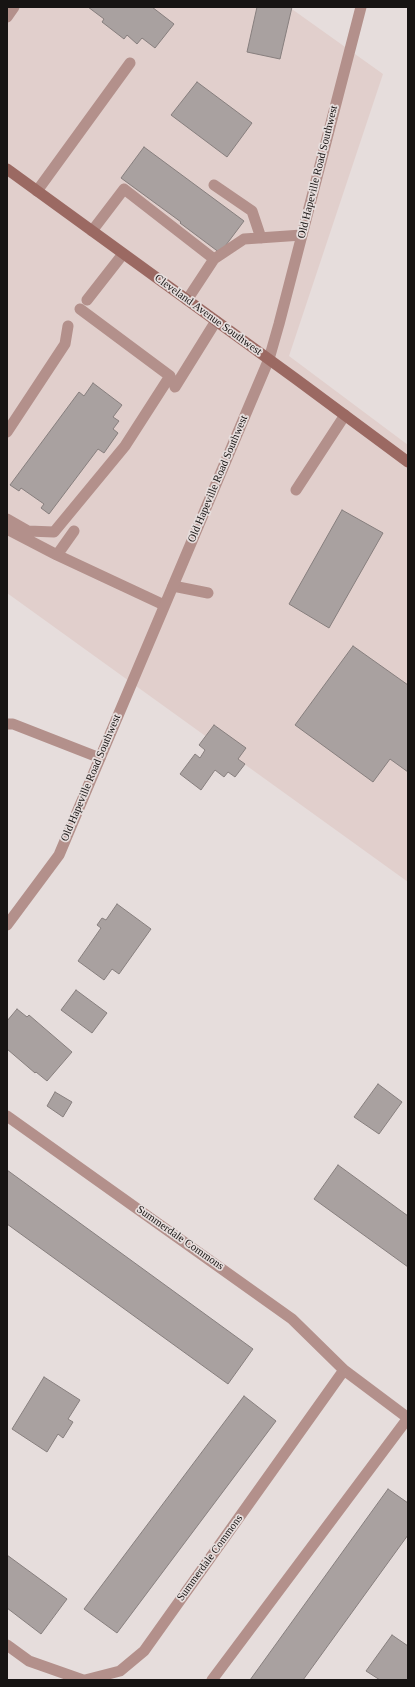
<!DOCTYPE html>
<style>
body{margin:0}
#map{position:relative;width:415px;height:1687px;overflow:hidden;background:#e6dddc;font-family:Georgia,serif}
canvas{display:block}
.frame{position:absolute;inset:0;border:8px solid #171413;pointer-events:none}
</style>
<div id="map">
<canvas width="415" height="1687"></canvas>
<div class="frame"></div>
</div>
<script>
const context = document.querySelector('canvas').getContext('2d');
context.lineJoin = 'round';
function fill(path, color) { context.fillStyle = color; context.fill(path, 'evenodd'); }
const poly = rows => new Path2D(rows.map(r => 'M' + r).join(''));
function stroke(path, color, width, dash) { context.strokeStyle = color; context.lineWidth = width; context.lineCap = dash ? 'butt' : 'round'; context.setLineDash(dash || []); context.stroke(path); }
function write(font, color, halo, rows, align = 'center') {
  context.font = font + ' Georgia,serif'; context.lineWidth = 3.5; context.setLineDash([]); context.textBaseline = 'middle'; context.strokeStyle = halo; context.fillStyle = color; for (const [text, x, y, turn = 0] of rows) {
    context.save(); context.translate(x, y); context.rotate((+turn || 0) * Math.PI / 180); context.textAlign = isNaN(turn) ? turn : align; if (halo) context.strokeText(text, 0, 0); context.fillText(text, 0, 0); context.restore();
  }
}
fill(poly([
 [7,7,289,7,383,74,289,356,408,445,408,882,7,593]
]), '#e1cfcc');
const building = poly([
 [88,7,152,7,174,24,155,48,142,38,137,44,127,35,124,39,102,22,104,19,88,7],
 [257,7,292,7,280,59,247,52,257,7],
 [197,82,252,123,227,157,171,115,197,82],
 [144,147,244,221,220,253,180,223,181,222,121,178,144,147],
 [93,383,122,405,113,417,119,421,113,429,118,433,104,453,98,449,49,514,41,508,44,504,21,488,19,491,10,485,79,392,84,396,93,383],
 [342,510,383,533,329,628,289,604,342,510],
 [353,646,408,685,408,772,390,759,373,782,295,725,353,646],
 [214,725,246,748,238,759,245,764,235,777,228,772,224,777,215,770,201,790,180,774,195,754,200,758,205,750,199,745,214,725],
 [117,904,151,929,119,974,112,969,104,980,78,961,101,928,97,925,102,918,106,920,117,904],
 [76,990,107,1013,92,1033,61,1010,76,990],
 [17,1009,27,1017,29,1015,72,1052,47,1081,36,1072,35,1073,7,1049,7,1021,17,1009],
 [378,1084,402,1102,379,1134,354,1117,378,1084],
 [55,1092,72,1102,63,1117,47,1106,55,1092],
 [338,1165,408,1216,408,1267,314,1199,338,1165],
 [7,1170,253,1349,228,1384,7,1224,7,1170],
 [44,1377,80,1400,68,1419,73,1422,63,1438,58,1434,47,1452,12,1429,44,1377],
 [244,1396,276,1421,117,1633,84,1609,244,1396],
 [388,1489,408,1503,408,1535,303,1680,250,1680,388,1489],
 [7,1555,67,1599,41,1634,7,1608,7,1555],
 [392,1635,408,1646,408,1680,380,1680,366,1671,392,1635]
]);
fill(building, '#a9a1a0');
stroke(building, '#877f7e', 1);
stroke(poly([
 [7,17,14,7],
 [214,185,252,211,261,238],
 [37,191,130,63],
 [92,231,124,189,214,259,244,239,302,235],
 [87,300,123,254],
 [187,300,214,259],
 [175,387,216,321],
 [7,432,65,344,68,326],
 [296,490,345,415],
 [7,519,28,531,54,532,125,446,170,376,80,309],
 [7,529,57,555,164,605],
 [57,555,74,531],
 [173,586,208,593]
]), '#b3908b', 11);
stroke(poly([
 [7,724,13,724,100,758],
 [7,1116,292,1319,344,1370,408,1418],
 [7,1645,29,1661,83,1680],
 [85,1680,120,1671,144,1651,344,1370],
 [212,1680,408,1418]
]), '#b3908b', 11);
stroke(poly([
 [7,925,59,855,269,359,279,324,361,7]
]), '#b3908b', 11);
stroke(poly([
 [7,169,296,379,408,462]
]), '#9b6962', 11);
write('11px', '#171413', '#e6dddc', [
 ["Old Hapeville Road Southwest",318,172,-76],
 ["Cleveland Avenue Southwest",208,315,36],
 ["Old Hapeville Road Southwest",218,479,-67],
 ["Old Hapeville Road Southwest",91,778,-67],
 ["Summerdale Commons",180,1238,35],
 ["Summerdale Commons",210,1558,-54]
]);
</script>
